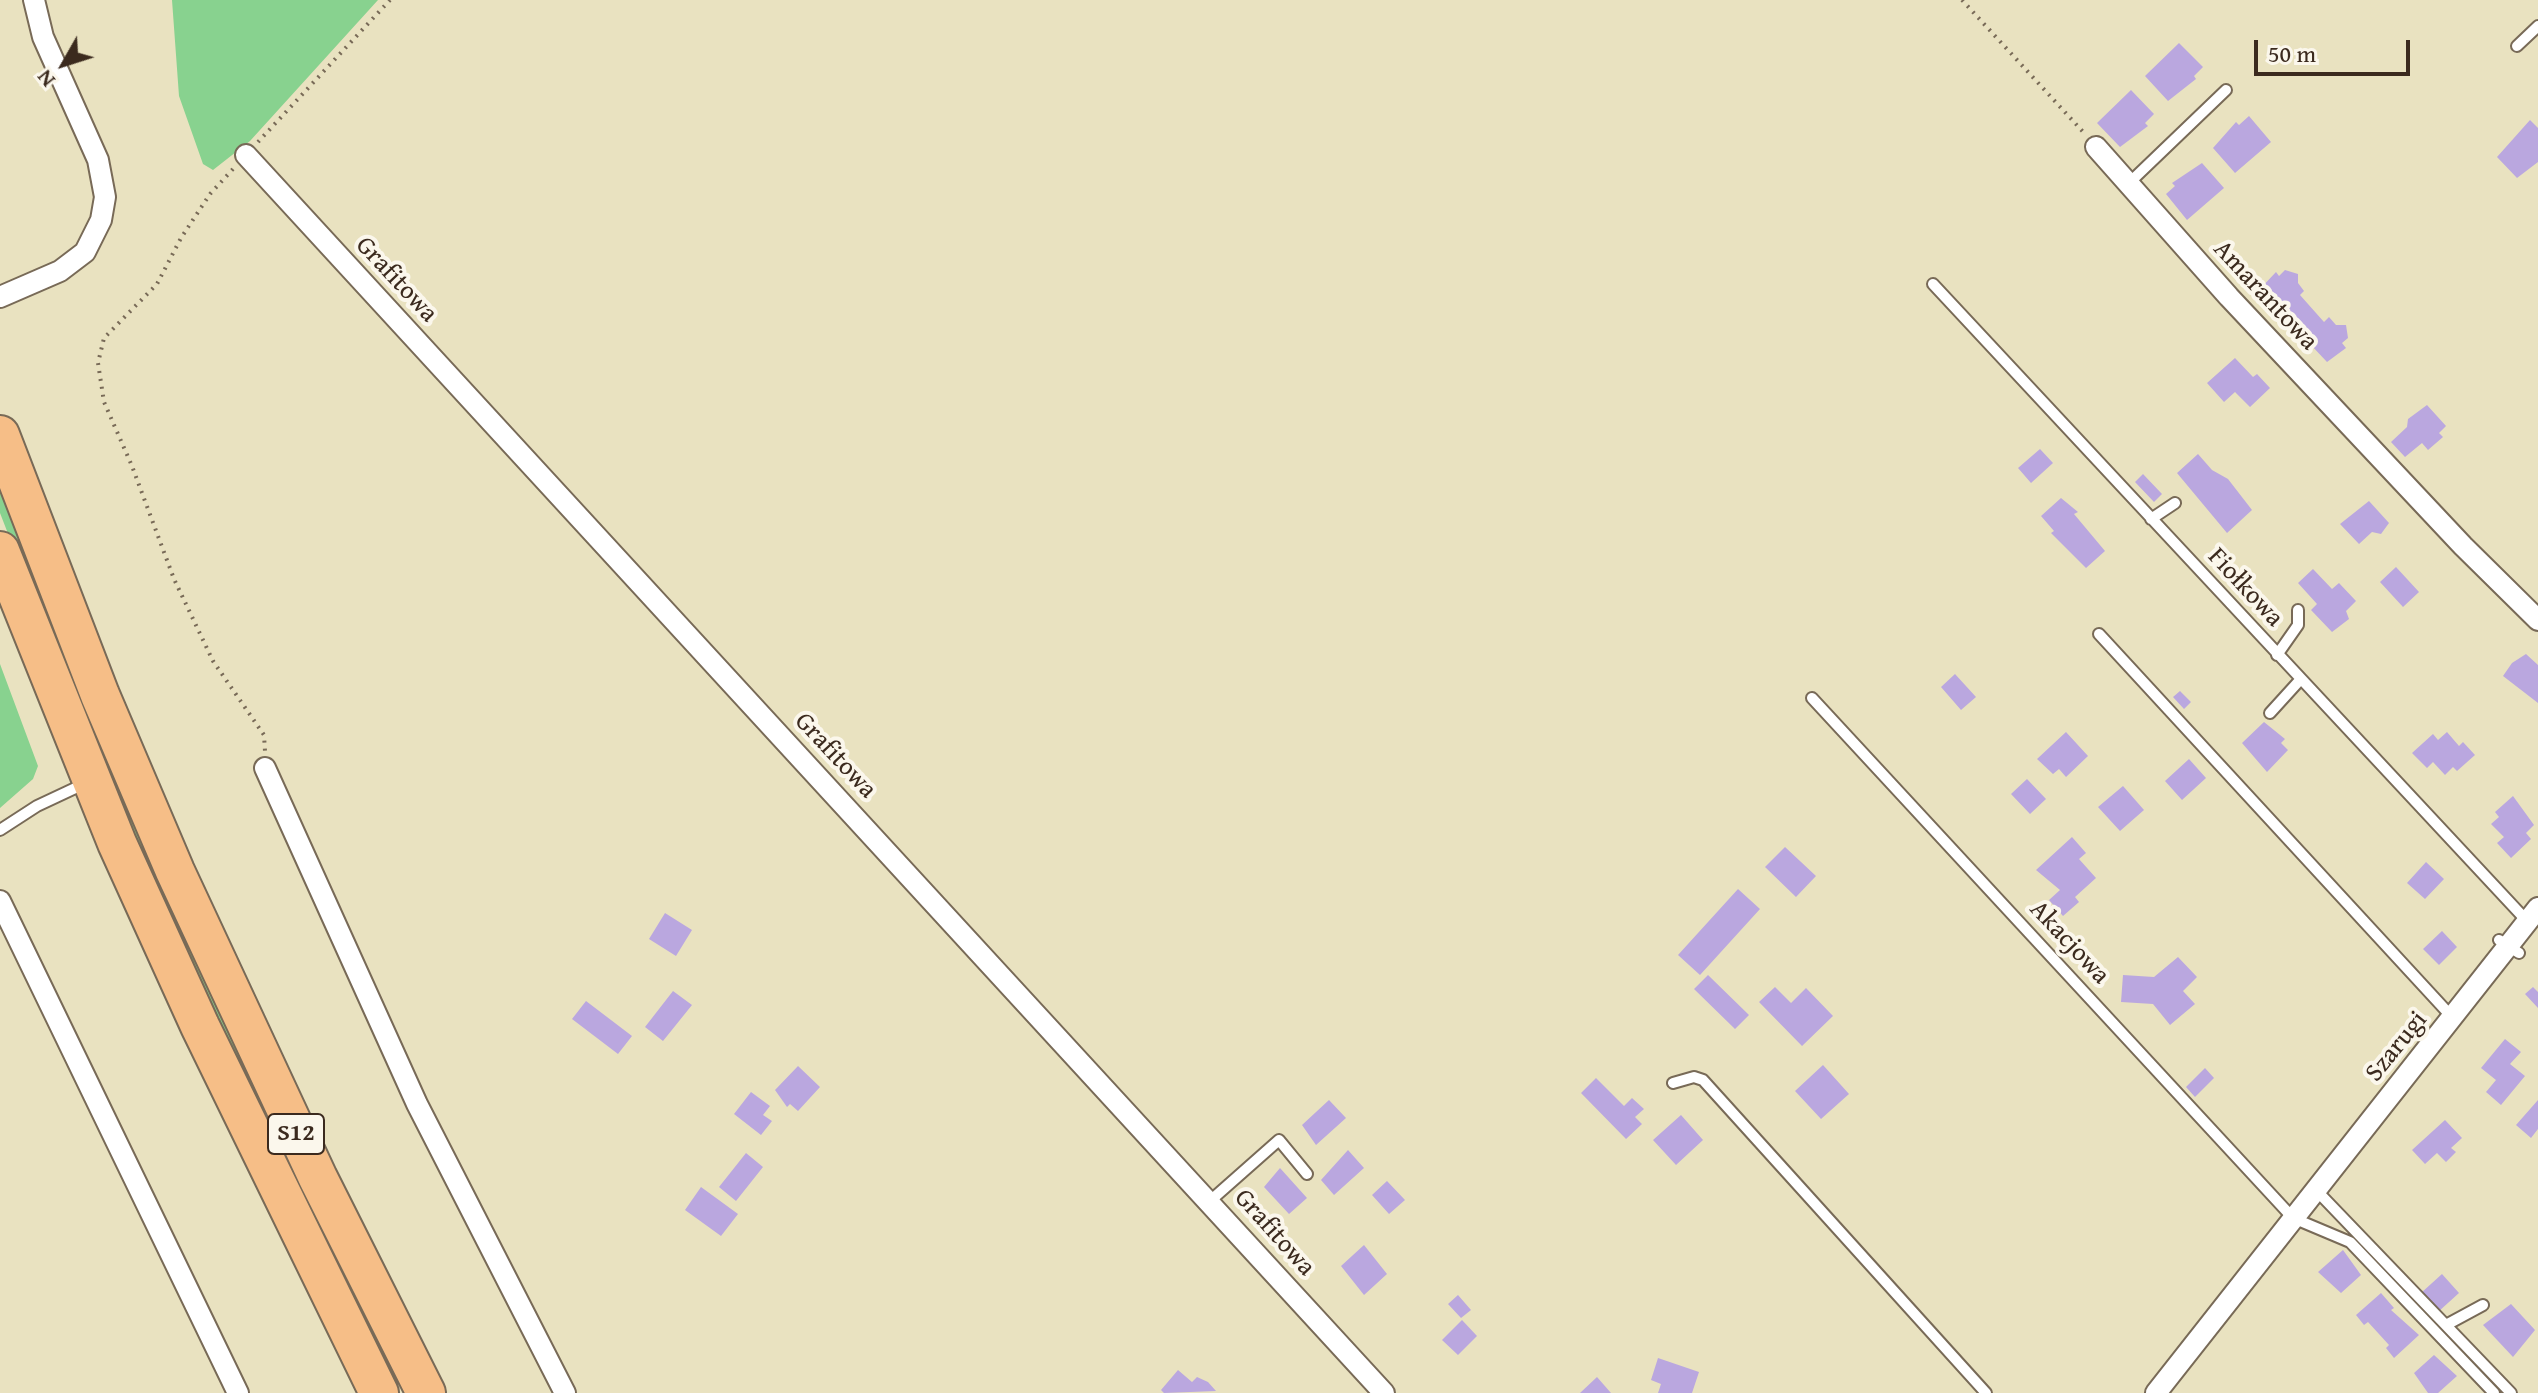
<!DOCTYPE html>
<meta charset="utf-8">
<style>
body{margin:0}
#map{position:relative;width:2538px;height:1393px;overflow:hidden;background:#e9e2c0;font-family:"Gentium Book Plus",serif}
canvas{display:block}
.north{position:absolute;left:24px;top:24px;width:80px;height:80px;-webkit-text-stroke:6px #fbf7ec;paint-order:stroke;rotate:231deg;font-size:22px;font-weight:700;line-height:32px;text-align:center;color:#3b2a1e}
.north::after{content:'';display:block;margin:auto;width:28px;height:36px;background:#3b2a1e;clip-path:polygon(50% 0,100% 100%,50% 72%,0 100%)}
.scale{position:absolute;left:2254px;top:40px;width:156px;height:36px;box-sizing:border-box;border:4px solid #3b2a1e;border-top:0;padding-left:10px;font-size:24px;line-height:28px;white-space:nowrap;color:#3b2a1e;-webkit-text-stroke:6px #fbf7ec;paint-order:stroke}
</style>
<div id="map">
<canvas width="2538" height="1393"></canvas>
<div class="north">N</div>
<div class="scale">50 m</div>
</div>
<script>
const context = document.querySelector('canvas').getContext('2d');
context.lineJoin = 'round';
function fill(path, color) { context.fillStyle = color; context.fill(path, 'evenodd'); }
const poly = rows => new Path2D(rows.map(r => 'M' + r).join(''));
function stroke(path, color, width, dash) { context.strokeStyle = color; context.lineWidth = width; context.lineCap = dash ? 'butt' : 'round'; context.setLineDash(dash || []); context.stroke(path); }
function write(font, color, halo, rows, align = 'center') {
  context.font = font + ' "Gentium Book Plus",serif'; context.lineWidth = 8; context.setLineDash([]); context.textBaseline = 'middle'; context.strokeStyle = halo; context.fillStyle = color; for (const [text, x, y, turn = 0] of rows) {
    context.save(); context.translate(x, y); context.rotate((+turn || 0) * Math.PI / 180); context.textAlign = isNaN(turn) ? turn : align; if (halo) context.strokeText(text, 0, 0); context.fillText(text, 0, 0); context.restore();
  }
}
fill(poly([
 [172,0,378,0,250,141,213,170,203,164,179,96],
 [0,478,248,1062,234,1068,86,735,0,513],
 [0,664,38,766,33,779,0,808]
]), '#88d28f');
fill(poly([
 [2179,43,2203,67,2194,76,2196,79,2168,101,2145,76],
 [2131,90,2154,114,2145,123,2148,126,2120,147,2097,123],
 [2249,116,2271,142,2235,173,2213,148,2236,122,2239,125],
 [2530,120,2538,128,2538,162,2517,178,2497,157],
 [2202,163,2224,188,2187,220,2166,194,2175,186,2172,183],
 [2285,270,2298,274,2298,283,2304,291,2300,295,2324,322,2329,317,2336,325,2346,325,2348,338,2342,343,2346,348,2327,362,2259,290,2276,272,2279,276],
 [2235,358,2253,377,2257,374,2270,388,2250,407,2235,392,2224,402,2207,383],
 [2427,405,2446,426,2439,433,2443,437,2428,450,2422,443,2405,457,2391,442,2407,427,2408,419],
 [2040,449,2053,463,2031,483,2018,468],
 [2198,454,2212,470,2228,479,2252,510,2227,533,2177,473],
 [2143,474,2162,494,2154,502,2135,482],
 [2061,498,2078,512,2074,514,2105,551,2086,568,2051,533,2054,531,2041,516],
 [2369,501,2389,523,2381,534,2372,532,2359,544,2340,524],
 [2396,567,2419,592,2403,607,2380,582],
 [2313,569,2332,589,2339,583,2356,601,2346,611,2349,619,2332,632,2311,610,2317,604,2298,583],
 [2526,654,2538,665,2538,703,2503,676,2512,663],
 [1955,674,1976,697,1961,710,1941,687],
 [2180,691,2191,702,2184,709,2173,697],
 [2264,722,2285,739,2281,743,2288,750,2267,772,2242,743],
 [2066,732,2088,756,2066,777,2059,769,2053,774,2037,759],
 [2447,732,2459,746,2463,742,2475,755,2457,771,2453,767,2445,775,2433,762,2427,768,2412,753,2433,734,2438,740],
 [2189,759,2206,778,2182,800,2165,781],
 [2027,779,2046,799,2030,814,2011,794],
 [2123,786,2144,810,2120,831,2098,807],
 [2513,796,2534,825,2526,833,2531,839,2511,858,2497,843,2504,837,2491,824,2499,817,2495,812],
 [2072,837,2086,853,2079,859,2096,878,2075,897,2079,902,2063,916,2049,900,2060,890,2036,870],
 [1785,847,1816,876,1796,897,1765,867],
 [2426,862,2444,879,2425,899,2407,883],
 [1738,889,1760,909,1700,975,1678,955],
 [665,913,692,930,676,956,649,939],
 [2442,931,2457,947,2439,965,2423,949],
 [2178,957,2197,977,2183,991,2195,1004,2170,1025,2153,1004,2121,1002,2123,975,2154,977],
 [1708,975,1749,1015,1735,1029,1694,989],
 [1775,987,1791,1003,1806,988,1833,1016,1802,1046,1759,1002],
 [2533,987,2538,992,2538,1008,2525,994],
 [673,991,692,1005,663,1041,645,1027],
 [586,1001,632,1036,618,1054,572,1019],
 [2505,1039,2521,1052,2510,1064,2525,1076,2501,1105,2486,1092,2496,1080,2481,1068],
 [1823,1065,1849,1094,1821,1119,1795,1091],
 [798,1066,820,1087,798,1111,790,1104,787,1107,775,1090],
 [2205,1068,2214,1078,2195,1097,2186,1087],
 [1596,1078,1624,1106,1632,1098,1644,1109,1635,1117,1642,1124,1626,1139,1581,1093],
 [751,1092,770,1106,763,1115,772,1121,761,1135,734,1114],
 [1329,1100,1346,1118,1316,1145,1302,1125],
 [2538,1100,2538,1129,2531,1138,2516,1125],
 [1681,1115,1703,1140,1676,1165,1653,1140],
 [2445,1120,2462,1138,2451,1148,2456,1152,2446,1162,2437,1153,2425,1164,2412,1150],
 [1348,1150,1364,1168,1334,1195,1321,1180],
 [746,1153,763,1167,736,1201,719,1187],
 [1280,1168,1307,1198,1289,1214,1264,1187],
 [1387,1181,1405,1200,1389,1214,1372,1195],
 [701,1187,738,1214,721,1236,685,1210],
 [1364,1245,1387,1274,1364,1295,1341,1266],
 [2343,1250,2361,1275,2341,1293,2318,1272],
 [2442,1274,2459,1293,2438,1312,2421,1293],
 [2381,1293,2394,1308,2391,1310,2419,1335,2394,1358,2386,1348,2389,1345,2368,1322,2364,1325,2356,1315],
 [1458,1295,1471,1310,1461,1318,1448,1304],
 [2511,1304,2535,1330,2513,1357,2483,1325],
 [1462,1320,1477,1336,1458,1355,1442,1340],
 [2434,1355,2457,1376,2438,1393,2428,1393,2414,1373],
 [1658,1358,1699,1372,1692,1393,1658,1393,1661,1384,1651,1380],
 [1178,1370,1192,1382,1197,1377,1208,1382,1216,1391,1164,1393,1161,1390],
 [1597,1377,1611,1393,1580,1393]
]), '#baa7df');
const lane = poly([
 [2517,46,2538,26],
 [2127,185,2226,90],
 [1933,284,2527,921],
 [2151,519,2175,503],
 [2099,634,2452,1017],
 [2277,655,2298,625,2298,610],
 [1812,698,2293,1218,2350,1242,2494,1393],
 [2270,713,2300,680],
 [0,830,37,806,86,783],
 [2499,940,2519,953],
 [1673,1083,1694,1077,1703,1080,1986,1393],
 [2316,1190,2511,1393],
 [1210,1201,1279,1140,1307,1174],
 [2446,1325,2483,1305]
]);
const street = poly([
 [2096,147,2229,297,2463,546,2538,620],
 [246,155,1384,1393],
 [0,297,60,271,85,252,101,220,105,197,98,160,43,37,34,0],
 [265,768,417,1104,565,1393],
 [0,901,238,1393],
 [2156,1393,2538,908]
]);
const highway = poly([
 [0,435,100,695,175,871,318,1178,426,1393],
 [0,551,117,843,200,1026,379,1393]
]);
stroke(lane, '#786a57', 14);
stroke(street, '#786a57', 24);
stroke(highway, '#786a57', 42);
stroke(poly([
 [1962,0,2085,134],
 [258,142,390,0],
 [233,169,210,194,181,238,157,284,104,338,98,363,104,402,132,466,174,579,213,661,264,735,265,751]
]), '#786a57', 4, [2, 6]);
stroke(lane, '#fff', 10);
stroke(street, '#fff', 20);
stroke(highway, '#f6be87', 38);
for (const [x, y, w] of [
 [296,1134,56]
]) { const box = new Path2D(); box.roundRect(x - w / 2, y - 20, w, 40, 6); context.fillStyle = '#fbf7ec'; context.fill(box); stroke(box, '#3b2a1e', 2); }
write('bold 24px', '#3b2a1e', null, [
 ["S12",296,1134]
]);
write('26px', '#3b2a1e', '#fbf7ec', [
 ["Grafitowa",396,280,47],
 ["Amarantowa",2265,296,47],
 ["Fiołkowa",2245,588,47],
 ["Grafitowa",835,756,47],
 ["Akacjowa",2069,943,47],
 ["Szarugi",2397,1047,-51],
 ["Grafitowa",1274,1233,48]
]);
</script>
